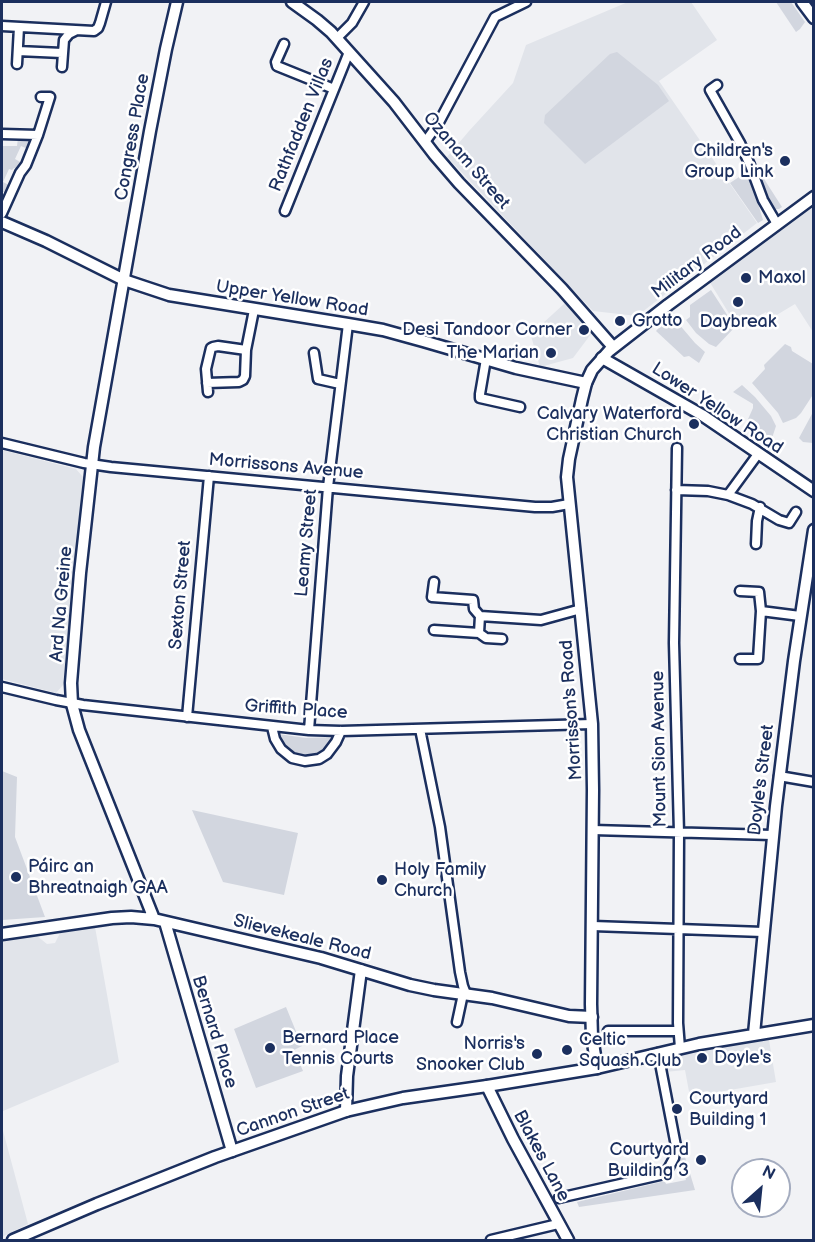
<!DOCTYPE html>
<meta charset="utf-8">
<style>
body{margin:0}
#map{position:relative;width:815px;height:1242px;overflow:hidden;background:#f1f2f5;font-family:"Balsamiq Sans",sans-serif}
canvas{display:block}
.frame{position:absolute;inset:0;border:3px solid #1b2f5e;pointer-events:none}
.north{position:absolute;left:731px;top:1158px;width:60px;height:60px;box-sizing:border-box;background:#fff;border:2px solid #a4acbf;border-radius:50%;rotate:27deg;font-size:16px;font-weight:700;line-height:24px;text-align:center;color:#1b2f5e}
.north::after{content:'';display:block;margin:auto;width:21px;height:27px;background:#1b2f5e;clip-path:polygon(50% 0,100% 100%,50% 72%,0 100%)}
</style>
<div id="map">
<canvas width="815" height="1242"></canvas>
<div class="frame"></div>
<div class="north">N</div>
</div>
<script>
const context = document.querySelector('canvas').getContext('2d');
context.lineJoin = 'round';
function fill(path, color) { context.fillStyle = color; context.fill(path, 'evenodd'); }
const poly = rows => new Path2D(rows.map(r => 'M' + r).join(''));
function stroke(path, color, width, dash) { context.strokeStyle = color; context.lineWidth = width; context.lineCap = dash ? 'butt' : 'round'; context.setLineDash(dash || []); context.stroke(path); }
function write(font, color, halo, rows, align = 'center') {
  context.font = font + ' "Balsamiq Sans",sans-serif'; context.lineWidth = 5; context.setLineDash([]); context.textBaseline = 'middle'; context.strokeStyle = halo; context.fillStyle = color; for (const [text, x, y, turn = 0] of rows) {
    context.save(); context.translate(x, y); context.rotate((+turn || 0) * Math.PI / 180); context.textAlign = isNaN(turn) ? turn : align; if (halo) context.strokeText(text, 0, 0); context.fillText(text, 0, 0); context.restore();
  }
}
fill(poly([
 [628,2,691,2,717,40,659,81,757,223,637,316,593,311,447,157,469,131,513,83,526,45],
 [813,205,813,332,795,304,770,319,766,312,738,328,709,281],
 [565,303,588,326,591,334,573,358,540,367,529,329,542,324],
 [2,450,76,469,83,477,63,685,56,693,2,679],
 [95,927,119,1062,3,1111,2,941,37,936,47,944,55,943,60,933],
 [769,1040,776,1082,690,1097,685,1070,665,1072,663,1056],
 [2,1127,28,1224,2,1237]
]), '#e1e4ea');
fill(poly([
 [776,2,791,2,805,22,800,29,796,32],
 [617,52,658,85,669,101,585,164,544,123,545,115,610,54],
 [18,138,27,138,30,139,31,143,28,149,21,146,15,159,22,163,17,170,14,168,12,170,9,169,3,182,9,185,6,192,2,192,2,146,17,146],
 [757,168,782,207,779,209,775,209,769,204,766,199],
 [748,171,763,220,758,223,730,183],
 [711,290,735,327,716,347,709,344,696,333,686,320,690,317,690,305],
 [665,321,672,325,678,323,695,343,705,352,699,363,689,356,684,357,656,331],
 [785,344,791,347,792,351,813,364,814,393,801,413,796,418,783,423,778,413,752,383,765,369,764,365],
 [742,385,755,397,771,416,776,426,770,444,745,426,753,408,753,404,733,392],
 [813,412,813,443,803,442,799,438],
 [278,734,306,738,335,737,327,749,319,755,310,757,299,757,289,751,280,741],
 [2,771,17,777,15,837,45,917,2,920],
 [192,810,298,833,284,895,223,882],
 [286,1007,302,1046,294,1050,303,1071,256,1088,234,1029],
 [685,1157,695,1190,579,1207,577,1202,665,1181,666,1184,686,1180,679,1159]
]), '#d2d6df');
const minor = poly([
 [2,26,94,31,98,28,100,23,106,2],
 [337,38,352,23,364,2],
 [284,44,276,62,277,66,334,89],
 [18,51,62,53],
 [17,64,19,27],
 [62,67,64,40,69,34,75,31],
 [717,85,710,90,740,143,750,165,763,200,777,224],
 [2,134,38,135],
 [425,142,438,124,495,17,526,2],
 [285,211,349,52],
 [2,213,20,173,26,165,38,135,50,97,41,97],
 [314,353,318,379,340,384],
 [486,359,480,394,480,398,520,407],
 [207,383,239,382,243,380,245,376,246,350],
 [208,392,206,369,211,348,213,347,218,346,246,350,254,310],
 [2,443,84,463,111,467,535,507,552,507,569,504],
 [677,448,674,643,679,833,678,1023,680,1048],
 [676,490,708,491,728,495,752,504,779,520,789,523,796,512],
 [728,495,758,454],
 [756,544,757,521,760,507],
 [434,582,432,597,473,600,474,609,480,616,479,633,434,630],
 [761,611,800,616],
 [480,616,541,620,581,609],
 [479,633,486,638,502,639],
 [740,659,758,659,761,611,759,592,740,591],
 [2,687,56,700,83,705,309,730,341,731,592,724],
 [187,717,209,476],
 [272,727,275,739,281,749,292,758,305,761,319,759,327,754,336,742,341,731],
 [420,729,440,827,460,972,463,986,466,994],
 [309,730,328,487,348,324],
 [779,776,814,782],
 [593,830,772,835],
 [593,926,763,932],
 [457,1022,463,994],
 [608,1031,678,1031],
 [559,1198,660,1175,668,1169,674,1158,676,1146,658,1053],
 [491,1240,558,1224]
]);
const tertiary = poly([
 [292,2,317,20,331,32,394,102,434,154,459,183,562,289,613,347],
 [802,2,814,18],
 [2,222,46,241,124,280,169,295,348,324,383,330,423,341,516,368,586,383],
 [602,358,702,415,814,491],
 [154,919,79,730,72,704,71,683,80,573,94,447,150,131,166,49,177,2],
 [165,922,232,1151],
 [2,934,112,918,131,917,154,919,321,958,410,985,434,990,492,998,569,1016,592,1017],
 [754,1034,776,806,794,661,814,530],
 [597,1068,699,1044,814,1025],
 [487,1086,513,1139,568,1240],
 [346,1111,347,1076,361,970]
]);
const secondary = poly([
 [13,1240,97,1204,215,1157,346,1111,403,1098,487,1086,597,1068,592,1037,591,1004,593,790,592,724,567,477,569,459,582,399,586,383,592,370,609,351,668,305,814,197]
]);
stroke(minor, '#1b2f5e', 13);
stroke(tertiary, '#1b2f5e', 15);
stroke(secondary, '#1b2f5e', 15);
stroke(minor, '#fff', 8);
stroke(tertiary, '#fff', 10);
stroke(secondary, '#fff', 10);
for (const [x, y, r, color] of [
 [785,161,6,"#1b2f5e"],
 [746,278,6,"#1b2f5e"],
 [738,302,6,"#1b2f5e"],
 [620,321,6,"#1b2f5e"],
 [584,330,6,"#1b2f5e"],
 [551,353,6,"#1b2f5e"],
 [694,424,6,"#1b2f5e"],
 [16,877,6,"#1b2f5e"],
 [382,880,6,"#1b2f5e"],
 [270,1048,6,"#1b2f5e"],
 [567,1050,6,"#1b2f5e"],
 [537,1054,6,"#1b2f5e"],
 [702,1058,6,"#1b2f5e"],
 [677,1109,6,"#1b2f5e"],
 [701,1160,6,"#1b2f5e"]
]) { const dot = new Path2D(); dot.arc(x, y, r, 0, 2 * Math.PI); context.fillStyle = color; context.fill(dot); stroke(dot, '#fff', 2); }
write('18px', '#1b2f5e', '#fff', [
 ["Rathfadden Villas",302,125,-68],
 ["Congress Place",133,137,-80],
 ["Ozanam Street",466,161,49],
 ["Military Road",697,263,-37],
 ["Upper Yellow Road",292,299,9],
 ["Lower Yellow Road",717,409,33],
 ["Morrissons Avenue",286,467,5],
 ["Leamy Street",307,543,-85],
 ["Sexton Street",181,595,-85],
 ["Ard Na Greine",62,604,-85],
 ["Griffith Place",296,710,4],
 ["Morrisson's Road",572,710,-94],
 ["Mount Sion Avenue",660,749,-91],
 ["Doyle's Street",762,780,-83],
 ["Slievekeale Road",302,938,14],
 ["Bernard Place",214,1032,73],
 ["Cannon Street",293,1113,-19],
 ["Blakes Lane",541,1156,62]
]);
write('18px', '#1b2f5e', '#fff', [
 ["Children's",773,151,"right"],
 ["Group Link",773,172,"right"],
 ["Maxol",758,278],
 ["Grotto",632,321],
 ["Daybreak",738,322,"center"],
 ["Desi Tandoor Corner",572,330,"right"],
 ["The Marian",539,353,"right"],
 ["Calvary Waterford",682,414,"right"],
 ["Christian Church",682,435,"right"],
 ["Páirc an",28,867],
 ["Bhreatnaigh GAA",28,888],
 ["Holy Family",394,870],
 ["Church",394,891],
 ["Bernard Place",282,1038],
 ["Tennis Courts",282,1059],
 ["Celtic",579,1040],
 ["Squash Club",579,1061],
 ["Norris's",525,1044,"right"],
 ["Snooker Club",525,1065,"right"],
 ["Doyle's",714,1058],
 ["Courtyard",689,1099],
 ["Building 1",689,1120],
 ["Courtyard",689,1150,"right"],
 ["Building 3",689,1171,"right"]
], 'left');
</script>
